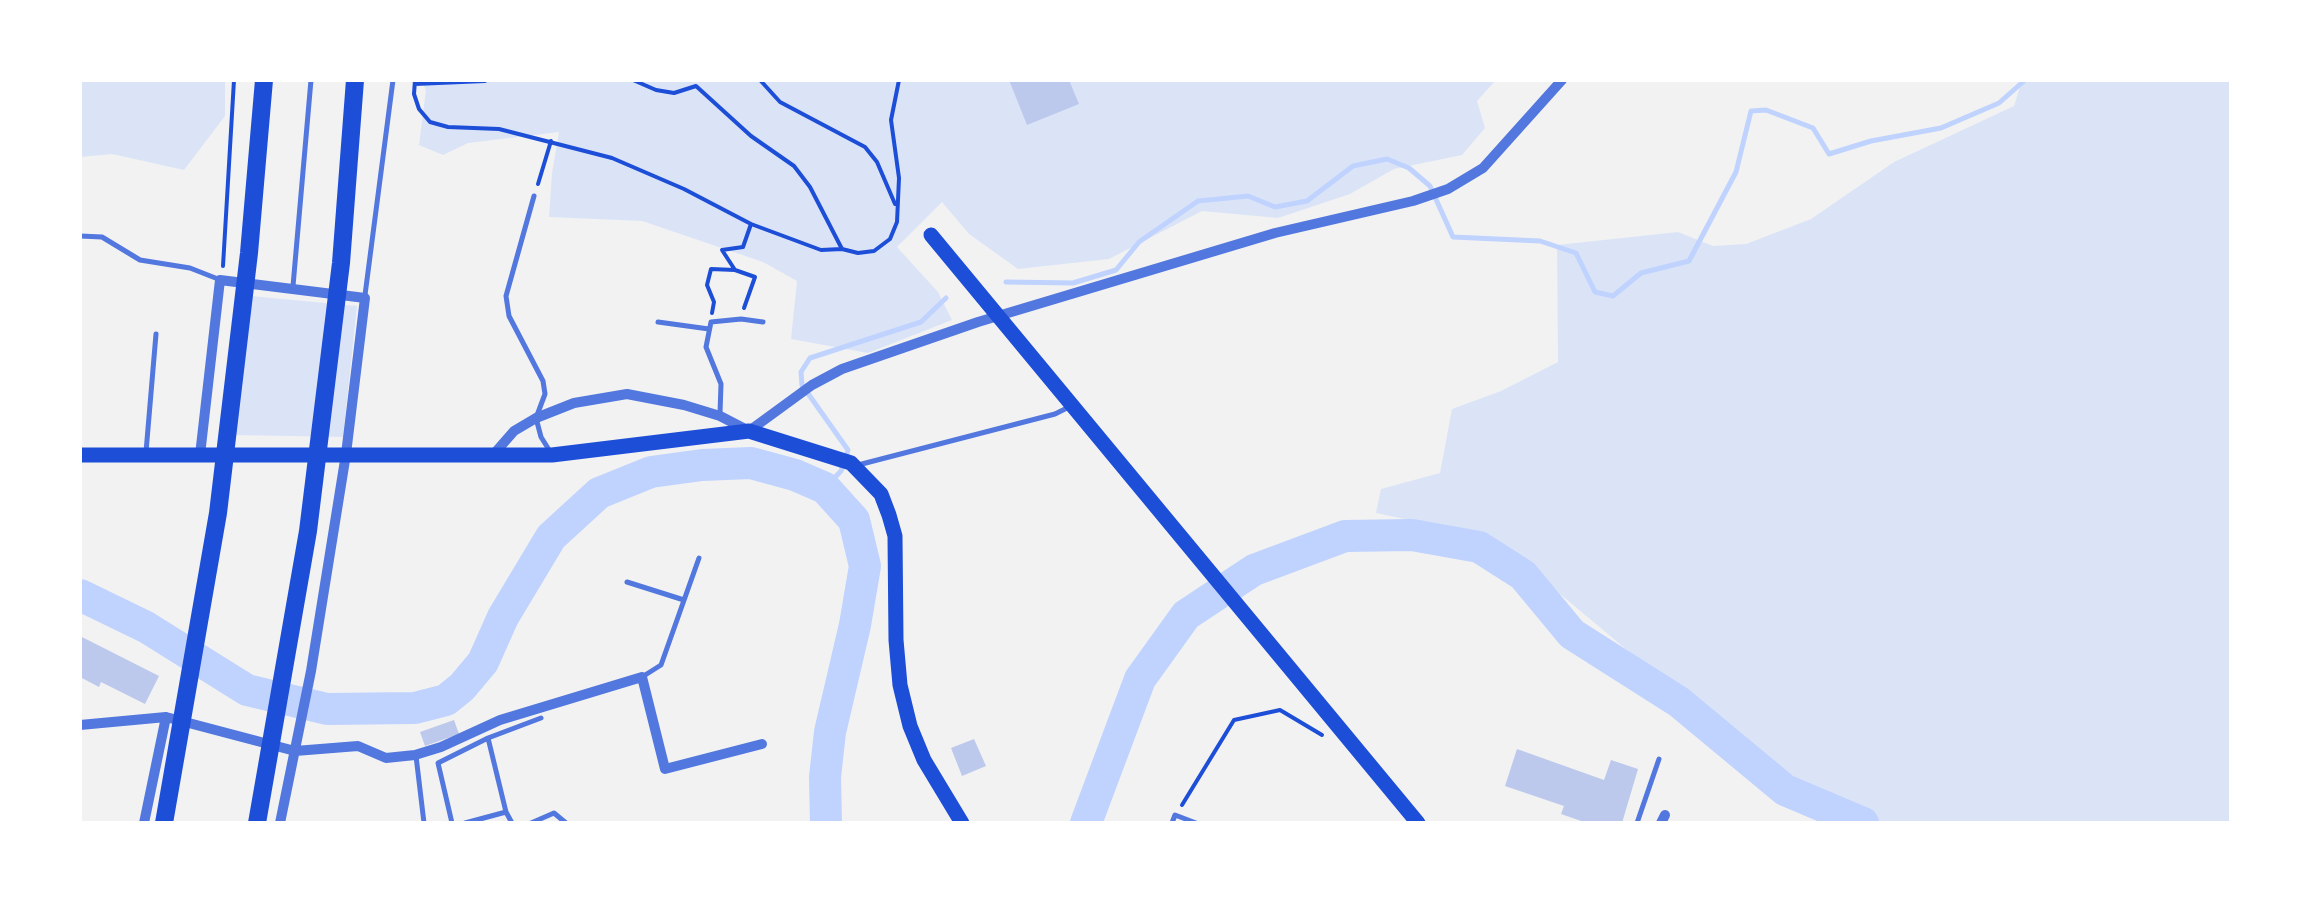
<!DOCTYPE html>
<style>
body{margin:0}
#map{position:relative;width:2311px;height:903px;overflow:hidden;background:#f2f2f2;font-family:"Noto Serif",serif}
canvas{display:block}
.frame{position:absolute;inset:0;border:82px solid #fff;pointer-events:none}
</style>
<div id="map">
<canvas width="2311" height="903"></canvas>
<div class="frame"></div>
</div>
<script>
const context = document.querySelector('canvas').getContext('2d');
context.lineJoin = 'round';
function fill(path, color) { context.fillStyle = color; context.fill(path, 'evenodd'); }
const poly = rows => new Path2D(rows.map(r => 'M' + r).join(''));
function stroke(path, color, width, dash) { context.strokeStyle = color; context.lineWidth = width; context.lineCap = dash ? 'butt' : 'round'; context.setLineDash(dash || []); context.stroke(path); }
fill(poly([
 [80,80,225,80,225,116,184,170,112,154,80,157],
 [421,80,1496,80,1477,101,1485,128,1462,155,1394,169,1350,194,1278,218,1202,211,1109,259,1018,269,969,234,942,202,897,247,938,292,952,320,868,353,791,339,797,281,763,262,642,221,549,217,552,173,559,132,468,143,443,155,419,145,426,90],
 [2022,80,2231,80,2231,823,1872,823,1843,804,1773,772,1493,538,1376,513,1381,489,1440,473,1452,409,1501,391,1558,362,1557,245,1678,232,1713,246,1746,244,1811,219,1894,162,2014,106],
 [251,296,357,306,343,437,233,435]
]), '#dbe4f7');
stroke(poly([
 [1006,282,1073,283,1116,270,1139,242,1198,201,1248,196,1275,207,1307,201,1353,166,1387,159,1409,168,1430,186,1453,237,1540,241,1576,253,1595,292,1613,296,1641,273,1689,261,1736,172,1751,111,1766,110,1813,128,1829,154,1871,141,1941,128,1999,103,2025,80],
 [825,488,841,471,848,450,802,385,801,372,810,358,921,322,946,298]
]), '#bfd3fe', 5);
stroke(poly([
 [80,595,146,627,247,690,327,709,415,708,446,700,462,687,483,662,503,617,551,537,599,493,651,472,702,465,751,463,795,475,825,488,854,520,865,566,855,625,830,732,825,777,826,823],
 [1086,823,1140,679,1186,615,1254,570,1345,536,1412,535,1479,547,1523,575,1572,634,1679,702,1785,790,1863,823]
]), '#bfd3fe', 32);
fill(poly([
 [1009,80,1069,80,1079,104,1027,125],
 [80,636,159,676,145,704,101,682,99,687,80,677],
 [454,720,459,734,425,746,420,732],
 [974,739,986,766,962,776,951,748],
 [1517,749,1604,780,1611,760,1638,769,1622,823,1587,823,1561,814,1564,806,1505,786]
]), '#bdc9ec');
stroke(poly([
 [415,80,414,94,419,109,430,122,448,127,499,129,612,158,684,189,751,224,821,250,842,249,858,253,874,251,890,239,897,222,899,178,891,120,899,80],
 [633,80,656,90,674,93,696,86,751,136,794,166,810,187,842,249],
 [760,80,780,102,865,147,877,162,895,204],
 [415,84,485,81],
 [538,184,551,141],
 [223,266,234,80],
 [744,308,755,277,735,270,722,250,743,247,751,224],
 [712,313,714,302,707,285,711,269,735,270],
 [1182,805,1234,720,1280,710,1322,735]
]), '#1d4ed8', 4);
stroke(poly([
 [534,196,506,296,509,316,543,381,545,394,536,418,541,437,551,453],
 [80,236,102,237,140,260,190,268,218,279],
 [293,286,311,80],
 [365,295,393,80],
 [658,322,709,329],
 [720,413,721,384,706,347,711,322,741,319,763,322],
 [146,452,156,334],
 [858,465,1055,414,1069,407],
 [627,582,684,600],
 [642,677,661,665,699,558],
 [488,738,541,718],
 [416,756,424,823],
 [452,823,438,763,488,738,506,812,512,823],
 [465,823,506,812],
 [531,823,554,813,566,823],
 [1172,823,1175,815,1196,823],
 [1637,823,1659,759]
]), '#5277de', 5);
stroke(poly([
 [200,455,220,280,365,298,346,454,311,671,280,823],
 [493,455,514,431,536,418,574,403,627,394,684,405,720,416,749,431,812,385,842,369,978,322,1275,233,1413,201,1448,189,1483,168,1562,80],
 [80,725,166,717],
 [144,823,166,717,295,751,358,746,386,758,415,755,441,747,500,720,642,677,665,769,762,744],
 [1661,823,1665,815]
]), '#5277de', 10);
stroke(poly([
 [931,235,1418,823],
 [80,455,552,455,749,431,851,463,881,494,889,515,895,536,896,640,900,685,910,726,924,760,962,823]
]), '#1d4ed8', 15);
stroke(poly([
 [164,823,218,513,249,253,264,80],
 [257,823,308,531,341,263,355,80]
]), '#1d4ed8', 18);
</script>
